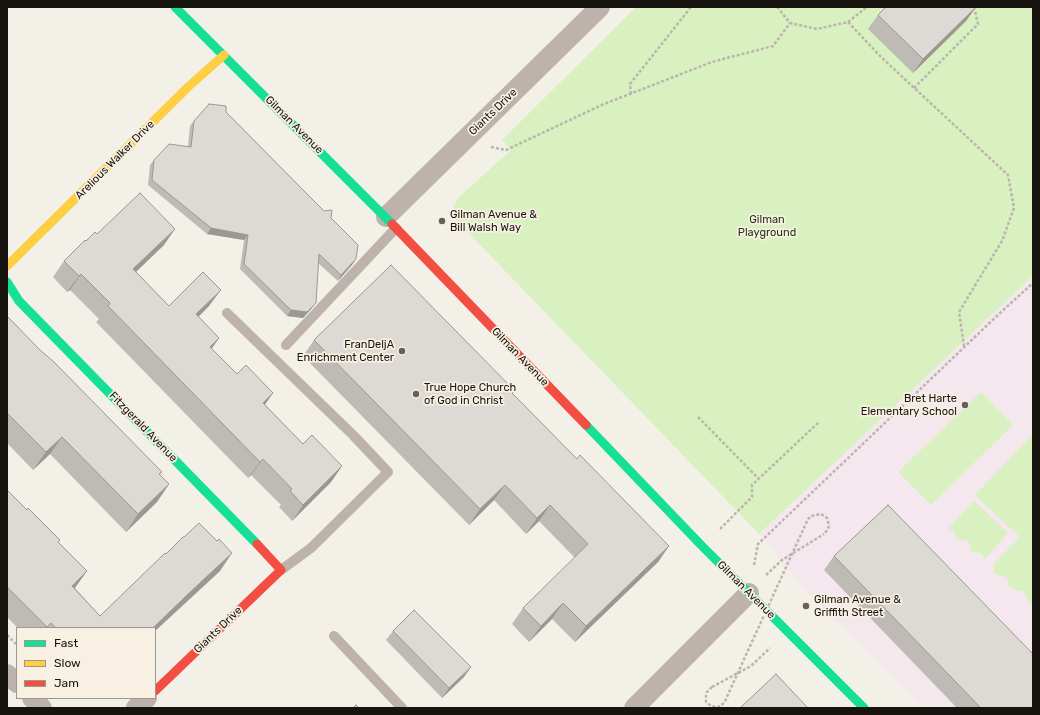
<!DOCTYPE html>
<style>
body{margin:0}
#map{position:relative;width:1040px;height:715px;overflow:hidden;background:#f3f0e8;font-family:Rubik,sans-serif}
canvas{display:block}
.frame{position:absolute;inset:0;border:8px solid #171410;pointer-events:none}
.legend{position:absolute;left:16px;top:627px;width:140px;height:72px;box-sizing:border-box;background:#f8f1e3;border:1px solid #9e998f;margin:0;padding:5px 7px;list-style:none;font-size:12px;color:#171410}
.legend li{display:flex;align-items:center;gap:8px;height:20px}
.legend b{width:20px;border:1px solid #9e998f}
</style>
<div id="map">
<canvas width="1040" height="715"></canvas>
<div class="frame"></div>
<ul class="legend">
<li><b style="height:5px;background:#16e098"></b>Fast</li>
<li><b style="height:5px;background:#ffcf43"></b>Slow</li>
<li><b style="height:5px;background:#f24e42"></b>Jam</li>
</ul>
</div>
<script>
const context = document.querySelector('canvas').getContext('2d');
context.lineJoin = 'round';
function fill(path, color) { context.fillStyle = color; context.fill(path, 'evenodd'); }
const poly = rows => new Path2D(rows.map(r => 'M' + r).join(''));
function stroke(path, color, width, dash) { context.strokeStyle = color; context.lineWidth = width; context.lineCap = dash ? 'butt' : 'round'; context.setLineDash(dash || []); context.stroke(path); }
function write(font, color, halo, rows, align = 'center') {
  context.font = font + ' Rubik,sans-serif'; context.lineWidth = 3.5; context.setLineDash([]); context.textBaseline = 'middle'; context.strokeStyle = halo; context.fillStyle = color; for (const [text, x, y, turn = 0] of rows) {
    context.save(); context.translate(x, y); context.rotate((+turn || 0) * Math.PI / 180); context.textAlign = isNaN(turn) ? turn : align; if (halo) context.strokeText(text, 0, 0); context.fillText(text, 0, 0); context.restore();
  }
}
fill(poly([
 [1033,276,1033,708,924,708,808,593,759,534]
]), '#f4e8ee');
fill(poly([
 [636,7,1033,7,1033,276,759,534,456,220,452,210,458,198,511,150,502,140],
 [981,392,1013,425,931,505,898,472],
 [1033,434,1033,606,1027,600,1025,594,1023,591,1015,590,1008,585,1008,579,1005,576,998,575,993,572,995,562,1020,537,975,495],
 [974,501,1008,533,985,559,981,553,974,553,970,550,970,544,967,541,960,540,956,537,954,531,948,529]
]), '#d9f1c1');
stroke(poly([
 [777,7,790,23,817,29,848,22,867,7],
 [848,22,881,57,1008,175,1014,208,1002,241,959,312,964,346],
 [914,88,978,24,974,7],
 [631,94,630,84,691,7],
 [491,147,506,150,604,104,712,62,773,46,790,23],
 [698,417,759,479],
 [720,529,752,497,752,485,819,422],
 [754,565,758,544,1000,313,1033,283],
 [766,575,782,560,824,534],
 [7,635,17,645],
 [712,687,751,666,770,648]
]), '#bcb4af', 2.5, [3, 2]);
stroke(poly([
 [227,313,353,435,388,472,311,548,281,570],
 [286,345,396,228],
 [334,636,402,708]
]), '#beb2ac', 10);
stroke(poly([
 [386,217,600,7],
 [7,674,17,683],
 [32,698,42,708],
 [136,708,147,698],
 [634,708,749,593]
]), '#beb2ac', 20);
stroke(poly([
 [175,7,392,224],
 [7,282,19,301,257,544],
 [586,425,702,546,864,708]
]), '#16e098', 9);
stroke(poly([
 [7,266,188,87,224,55]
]), '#ffcf43', 9);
stroke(poly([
 [392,224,586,425],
 [155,691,281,570,257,544]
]), '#f24e42', 9);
stroke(poly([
 [712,687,707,692,706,695,706,702,711,706,718,707,721,706,725,701,808,519,811,516,821,514,827,518,829,525,828,529,824,534]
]), '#bcb4af', 2.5, [3, 2]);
fill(poly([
 [976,7,966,21,913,73,868,29,878,15],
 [226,112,331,218,356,259,352,265,338,281,318,263,312,308,303,318,287,316,240,269,244,240,207,234,148,185,150,165,154,160,188,146,190,126,194,121],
 [97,234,164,245,136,272,169,306,209,306,198,317,219,338,211,349,265,405,303,444,342,466,331,482,292,521,279,507,281,505,251,475,248,478,96,322,99,319,70,290,67,292,53,277,64,261,86,241],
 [7,316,40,350,162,472,160,475,169,484,157,502,126,532,50,454,33,470,7,443],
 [314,340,513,394,577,459,669,546,658,562,575,642,552,619,529,642,512,624,523,608,575,558,539,521,526,534,494,500,469,525,303,356],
 [7,490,87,571,75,588,100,616,166,554,220,571,155,631,155,628,18,628,7,617],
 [834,556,1033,708,957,708,824,570],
 [393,631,464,677,442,698,386,640]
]), '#bebbb6');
fill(poly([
 [976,7,966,21,913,73,923,59],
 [211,228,248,235,244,240,207,234],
 [175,229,164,245,122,285,133,269],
 [356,259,352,265,338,281,341,275],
 [81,274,70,290,67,292,79,276],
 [221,290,209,306,185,330,196,314],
 [316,303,312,308,303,318,287,316,291,310],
 [219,338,208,354,210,347],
 [273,393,262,409,263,403],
 [62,437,50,454,33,470,46,452],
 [263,459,251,475,248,478,260,462],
 [342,466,331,482,292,521,303,505],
 [169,484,157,502,126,532,138,514],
 [505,485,494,500,469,525,480,509],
 [550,505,539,521,526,534,537,518],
 [669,546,658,562,575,642,586,626],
 [232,553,220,571,155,631,155,628,153,628,186,596],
 [87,571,74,589,72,586],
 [563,603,552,619,529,642,541,626],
 [471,667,464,677,442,698,449,688]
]), '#9b9894');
const building = poly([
 [886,7,976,7,923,59,878,15,886,7],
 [209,104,226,106,226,112,311,198,324,211,332,210,331,218,358,245,356,259,341,275,319,254,316,303,307,312,291,310,244,264,248,235,211,228,152,180,154,160,169,144,191,147,194,121,209,104],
 [140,193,175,229,133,269,169,306,203,272,221,290,196,314,219,338,210,347,237,374,246,365,273,393,263,403,303,444,312,435,342,466,303,505,290,491,292,489,263,459,260,462,108,306,110,303,81,274,79,276,64,261,85,240,86,241,95,232,97,234,140,193],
 [391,265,515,391,512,393,577,459,580,455,669,546,586,626,563,603,541,626,523,608,588,544,550,505,537,518,505,485,480,509,314,340,391,265],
 [7,316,40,350,54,362,162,472,159,474,169,484,138,514,62,437,46,452,7,413,7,316],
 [7,490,27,510,28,508,60,540,58,542,87,571,72,586,100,616,165,553,166,554,183,537,184,537,199,523,217,541,219,539,232,553,186,596,153,628,56,628,51,623,47,627,7,587,7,490],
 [888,505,1033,654,1033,708,981,708,834,556,888,505],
 [414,610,471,667,449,688,393,631,414,610],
 [776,674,807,707,806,708,740,708,776,674],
 [356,705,359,708,353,708,356,705]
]);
fill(building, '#ddd9d4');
stroke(building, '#9b9894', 1);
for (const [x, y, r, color] of [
 [442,221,4,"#64615c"],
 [402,351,4,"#64615c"],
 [416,394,4,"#64615c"],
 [965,405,4,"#64615c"],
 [806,606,4,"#64615c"]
]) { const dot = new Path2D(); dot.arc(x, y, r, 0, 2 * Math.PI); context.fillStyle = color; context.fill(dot); stroke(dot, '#f8f1e3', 1.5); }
write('11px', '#171410', '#f8f1e3', [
 ["Giants Drive",493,112,-44],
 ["Gilman Avenue",294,125,45],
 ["Arelious Walker Drive",115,160,-45],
 ["Gilman Avenue",520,357,46],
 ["Fitzgerald Avenue",143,427,46],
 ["Gilman Avenue",746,590,45],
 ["Giants Drive",218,630,-44]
]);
write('11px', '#171410', '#f8f1e3', [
 ["Gilman Avenue &",450,215],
 ["Bill Walsh Way",450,228],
 ["FranDeljA",394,345,"right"],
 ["Enrichment Center",394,358,"right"],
 ["True Hope Church",424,388],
 ["of God in Christ",424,401],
 ["Bret Harte",957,399,"right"],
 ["Elementary School",957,412,"right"],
 ["Gilman Avenue &",814,600],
 ["Griffith Street",814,613]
], 'left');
write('11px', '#233712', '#f8f1e3', [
 ["Gilman",767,220],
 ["Playground",767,233]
]);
</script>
